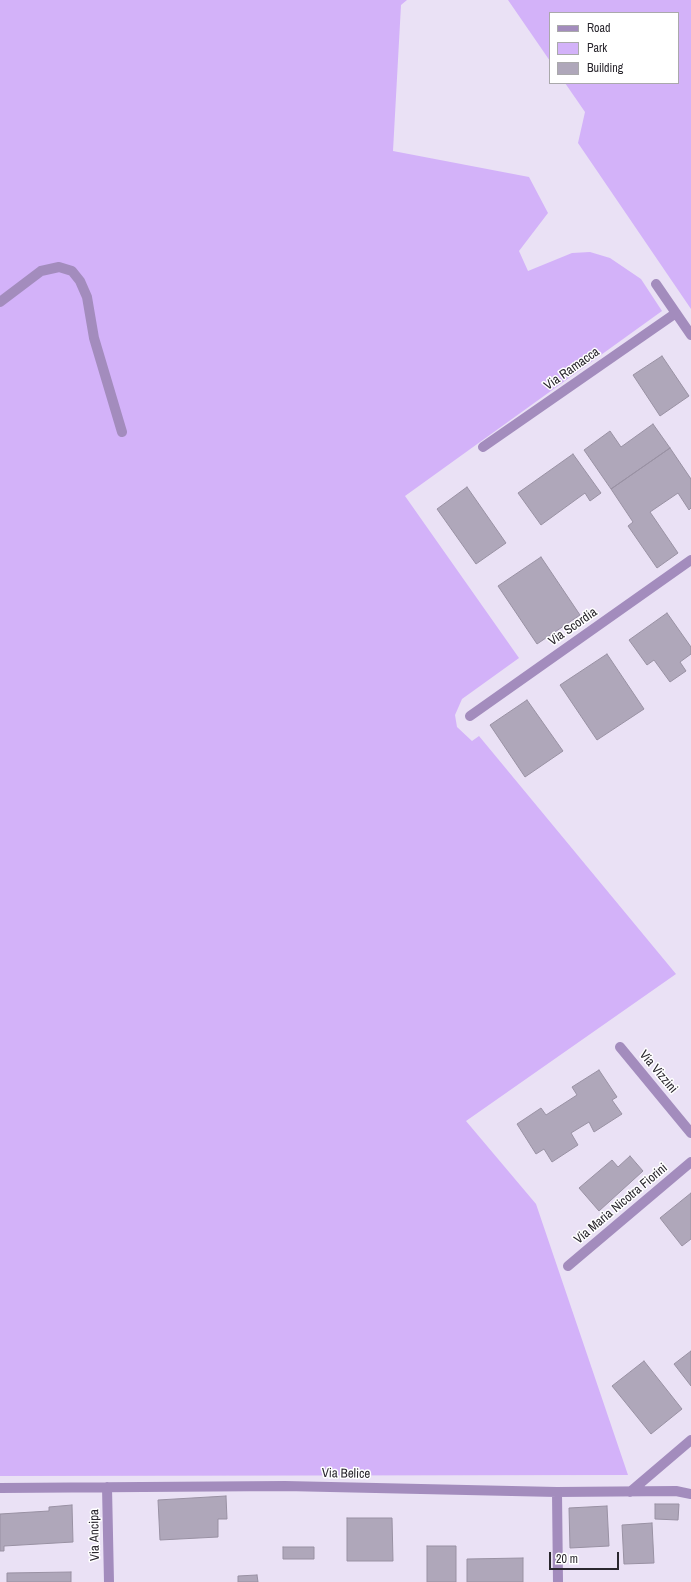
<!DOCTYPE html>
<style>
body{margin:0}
#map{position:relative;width:691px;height:1582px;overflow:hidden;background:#eae1f5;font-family:"Archivo Narrow",sans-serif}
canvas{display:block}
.legend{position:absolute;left:549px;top:12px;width:130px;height:72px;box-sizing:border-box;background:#fff;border:1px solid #aaa9ab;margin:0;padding:5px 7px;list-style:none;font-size:12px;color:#2a272e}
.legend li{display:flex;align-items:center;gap:8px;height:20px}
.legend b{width:20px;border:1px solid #aaa9ab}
.scale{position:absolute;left:549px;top:1552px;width:70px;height:18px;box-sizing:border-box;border:2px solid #2a272e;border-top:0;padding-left:5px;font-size:12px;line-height:14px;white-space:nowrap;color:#2a272e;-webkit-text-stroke:3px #fff;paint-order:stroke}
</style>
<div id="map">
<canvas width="691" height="1582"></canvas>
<ul class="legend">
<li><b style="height:5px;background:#a38cbd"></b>Road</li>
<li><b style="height:11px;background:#d3b2f9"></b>Park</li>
<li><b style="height:11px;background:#afa7ba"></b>Building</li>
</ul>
<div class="scale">20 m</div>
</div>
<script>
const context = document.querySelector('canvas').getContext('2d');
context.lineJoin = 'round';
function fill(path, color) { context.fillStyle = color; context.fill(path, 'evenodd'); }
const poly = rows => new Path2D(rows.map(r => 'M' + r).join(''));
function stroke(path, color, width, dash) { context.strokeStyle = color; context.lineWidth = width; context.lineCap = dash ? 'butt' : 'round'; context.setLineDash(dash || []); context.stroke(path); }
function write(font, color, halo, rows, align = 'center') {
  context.font = font + ' "Archivo Narrow",sans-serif'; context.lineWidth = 3; context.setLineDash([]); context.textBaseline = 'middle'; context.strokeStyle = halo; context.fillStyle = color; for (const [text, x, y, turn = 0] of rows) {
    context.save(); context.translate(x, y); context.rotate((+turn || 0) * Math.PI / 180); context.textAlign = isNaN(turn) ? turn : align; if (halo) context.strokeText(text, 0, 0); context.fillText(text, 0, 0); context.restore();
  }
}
fill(poly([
 [0,0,407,0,401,5,393,151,529,177,548,213,519,251,528,271,572,253,590,252,610,258,641,279,662,311,405,496,519,658,462,699,455,715,457,727,472,741,479,736,676,974,466,1121,536,1204,628,1475,0,1476],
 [508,0,691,0,691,309,578,143,585,112,565,83,678,83,678,13,550,13,550,61]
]), '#d3b2f9');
const building = poly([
 [662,356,689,396,660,416,633,375,662,356],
 [653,424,670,448,611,489,584,450,610,431,621,447,653,424],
 [670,448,691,479,691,508,689,510,678,493,650,512,678,553,657,568,628,526,633,522,611,489,670,448],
 [573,454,601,493,590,501,585,493,541,525,518,493,573,454],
 [467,487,506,543,476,564,437,509,467,487],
 [541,557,580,615,537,644,498,586,541,557],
 [667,613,691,647,691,654,680,662,686,671,670,682,654,660,647,665,629,640,667,613],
 [607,654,644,709,597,740,560,685,607,654],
 [527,700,563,751,525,777,490,725,527,700],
 [599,1070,617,1097,612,1100,622,1114,594,1132,589,1122,571,1133,578,1145,552,1162,544,1149,536,1154,517,1124,541,1108,546,1115,577,1095,572,1087,599,1070],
 [630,1156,643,1171,599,1211,579,1188,612,1160,618,1167,630,1156],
 [691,1193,691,1239,682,1246,660,1218,691,1193],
 [691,1351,691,1386,674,1364,691,1351],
 [644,1361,682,1409,651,1434,612,1386,644,1361],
 [226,1496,227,1519,218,1519,218,1537,160,1540,158,1500,226,1496],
 [655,1504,679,1504,678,1520,655,1519,655,1504],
 [72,1505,73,1542,4,1546,4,1551,0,1551,0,1514,49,1511,49,1507,72,1505],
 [607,1506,609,1546,570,1548,569,1508,607,1506],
 [347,1518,392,1518,393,1561,347,1561,347,1518],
 [652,1523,654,1563,624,1564,622,1525,652,1523],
 [427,1546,456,1546,456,1582,427,1582,427,1546],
 [283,1547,314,1547,314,1559,283,1559,283,1547],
 [523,1558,523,1582,467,1582,467,1559,523,1558],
 [71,1572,71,1582,7,1582,7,1573,71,1572],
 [257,1575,258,1582,238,1582,238,1576,257,1575]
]);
fill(building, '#afa7ba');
stroke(building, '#9991a3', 1);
stroke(poly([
 [656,284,691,335],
 [0,302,41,271,59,267,72,271,80,281,87,297,94,338,122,432],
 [483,447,676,313],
 [470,716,691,560],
 [620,1047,691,1133],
 [568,1266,691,1162],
 [107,1487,109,1582],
 [0,1488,285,1486,557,1492,676,1491,691,1494],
 [557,1492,558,1582],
 [630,1492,691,1440]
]), '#a38cbd', 10);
write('13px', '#2a272e', '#fff', [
 ["Via Ramacca",572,369,-35],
 ["Via Scordia",573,627,-35],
 ["Via Vizzini",658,1072,50],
 ["Via Maria Nicotra Fiorini",621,1204,-40],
 ["Via Belice",346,1474,1],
 ["Via Ancipa",95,1535,-91]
]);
</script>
